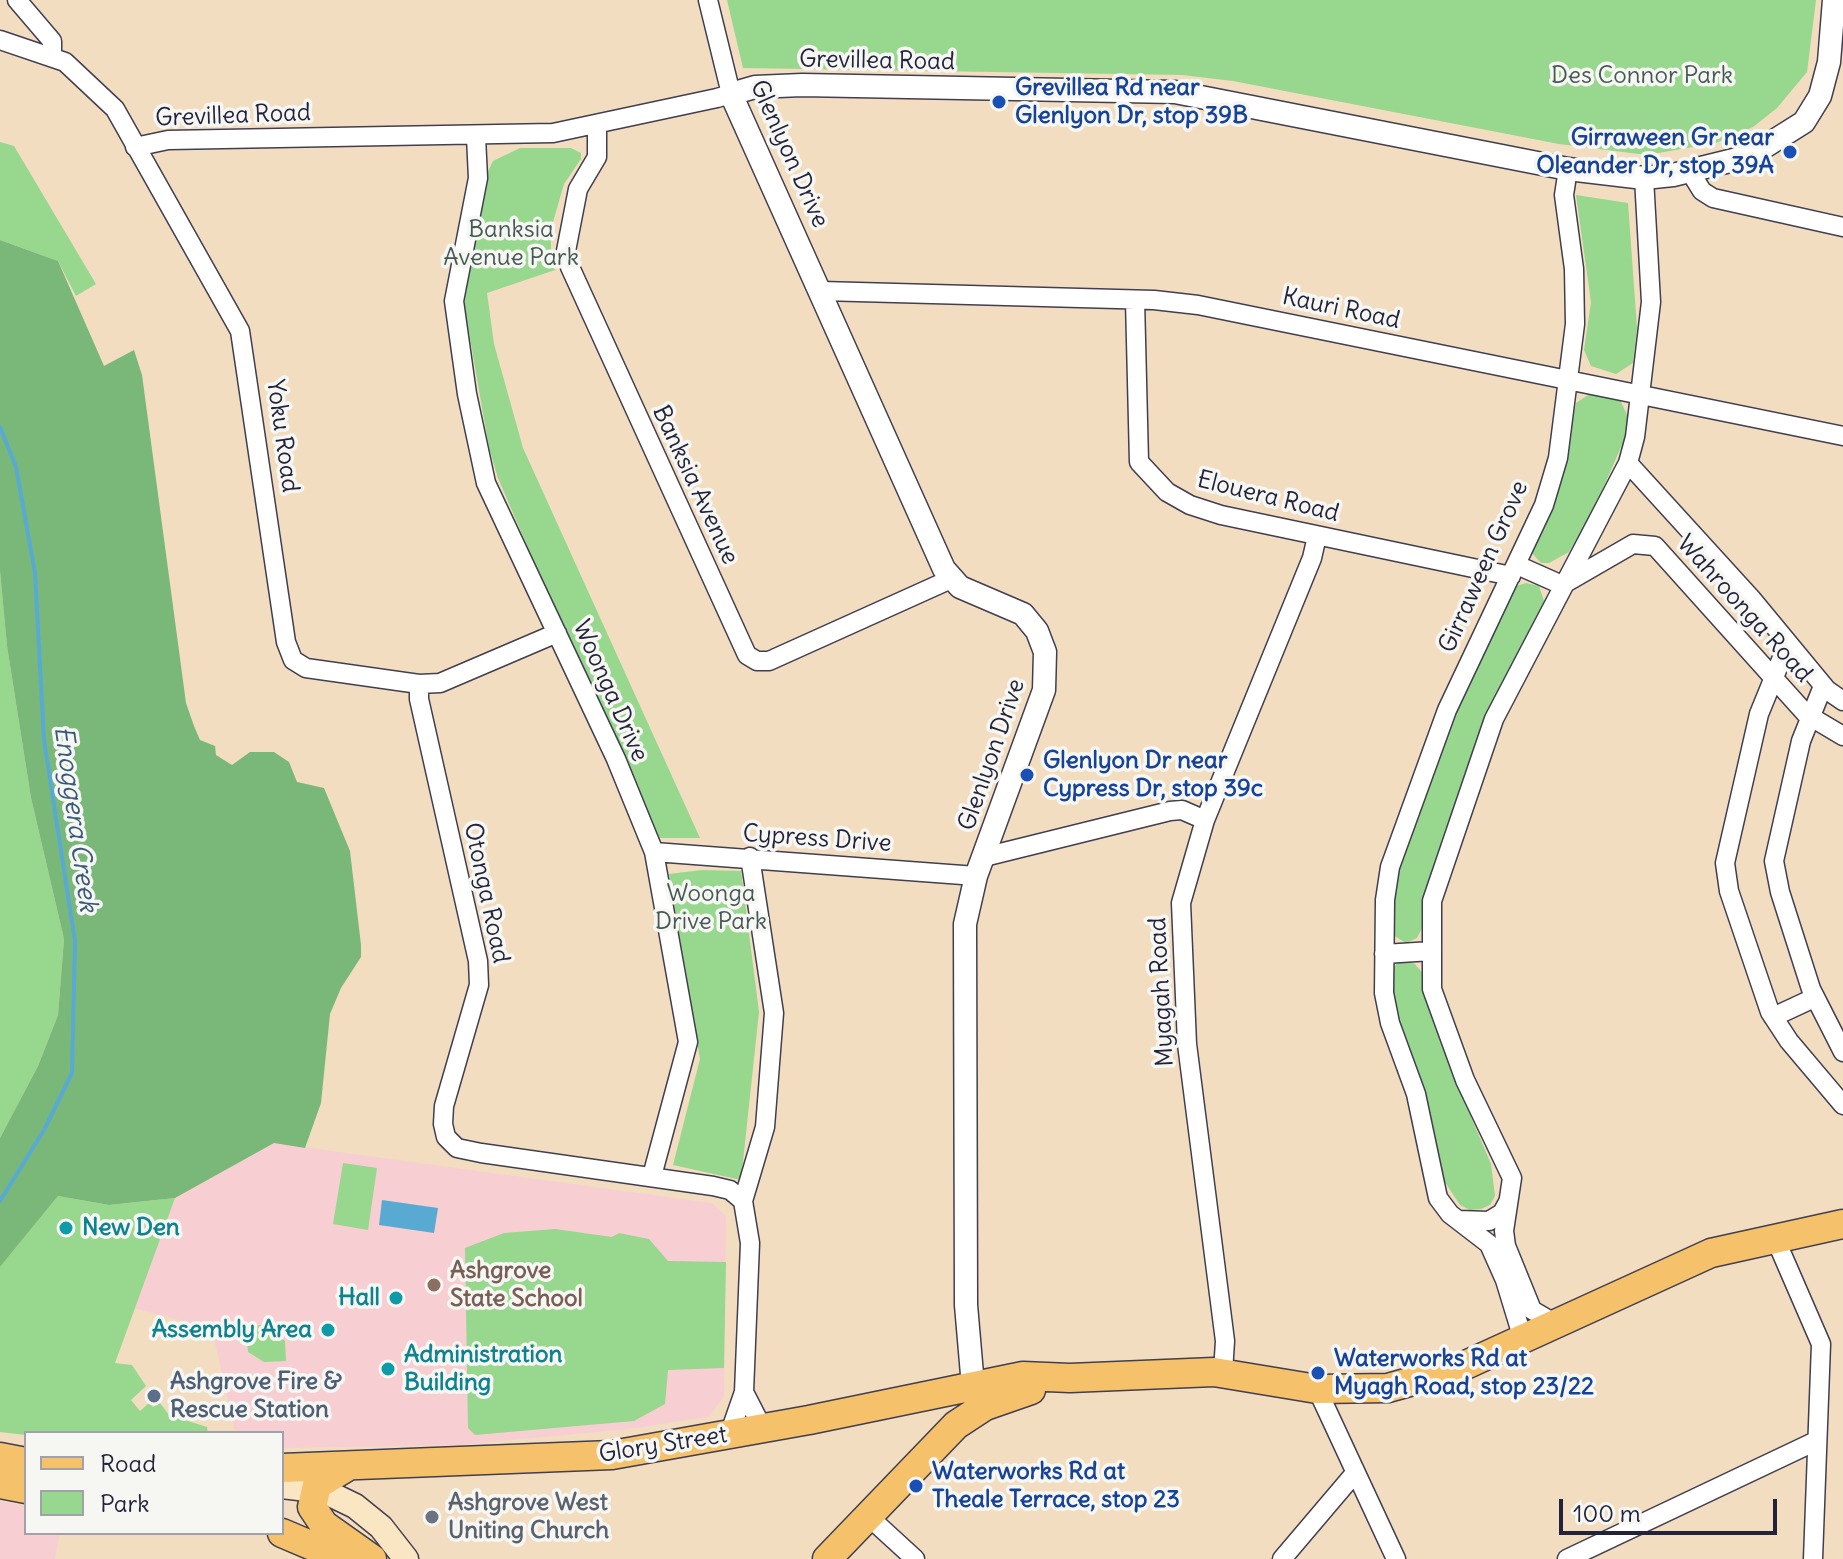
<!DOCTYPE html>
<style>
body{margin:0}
#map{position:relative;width:1843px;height:1559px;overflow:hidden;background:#f2ddc1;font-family:Delius,sans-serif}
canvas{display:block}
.legend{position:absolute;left:24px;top:1431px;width:260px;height:104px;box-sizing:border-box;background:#f6f6f2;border:2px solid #a1a1a9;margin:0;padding:10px 14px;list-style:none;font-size:24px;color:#22223b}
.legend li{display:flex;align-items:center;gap:16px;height:40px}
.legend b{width:40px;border:2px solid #a1a1a9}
.scale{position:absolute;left:1559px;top:1499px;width:218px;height:36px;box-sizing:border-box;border:4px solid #22223b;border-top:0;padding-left:10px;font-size:24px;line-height:28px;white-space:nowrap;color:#22223b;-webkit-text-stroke:6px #f6f6f2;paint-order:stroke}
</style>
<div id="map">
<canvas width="1843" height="1559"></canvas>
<ul class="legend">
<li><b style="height:10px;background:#f5c16b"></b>Road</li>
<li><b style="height:22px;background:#97d78e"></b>Park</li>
</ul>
<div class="scale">100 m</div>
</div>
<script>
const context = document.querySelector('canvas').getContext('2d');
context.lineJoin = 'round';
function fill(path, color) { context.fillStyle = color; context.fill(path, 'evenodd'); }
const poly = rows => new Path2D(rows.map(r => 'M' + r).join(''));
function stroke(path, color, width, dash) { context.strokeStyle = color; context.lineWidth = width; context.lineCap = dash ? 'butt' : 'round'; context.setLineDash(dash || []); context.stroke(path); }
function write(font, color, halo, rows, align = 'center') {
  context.font = font + ' Delius,sans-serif'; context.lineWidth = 7; context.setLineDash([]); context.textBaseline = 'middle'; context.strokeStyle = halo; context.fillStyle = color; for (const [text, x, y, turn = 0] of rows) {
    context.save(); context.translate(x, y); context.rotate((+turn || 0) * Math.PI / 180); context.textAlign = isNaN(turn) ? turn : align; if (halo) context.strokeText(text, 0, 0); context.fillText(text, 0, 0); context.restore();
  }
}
fill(poly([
 [274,1143,712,1203,726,1216,724,1397,708,1417,629,1429,457,1445,282,1448,282,1433,235,1433,212,1329,134,1308,175,1198],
 [0,1501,26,1506,26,1533,60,1533,55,1559,0,1559]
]), '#f7cfd3');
fill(poly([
 [727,0,1816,0,1807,72,1777,108,1753,127,1716,143,1647,155,1559,144,1233,81,1182,75,743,68],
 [0,142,14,146,96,284,76,296,58,261,0,240],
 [520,148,571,148,581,153,581,159,564,184,551,229,551,253,555,270,487,293,494,344,523,448,700,838,652,838,498,478,489,448,462,292,485,178,493,161],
 [1576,195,1628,203,1637,328,1633,363,1616,374,1591,366,1584,350,1591,302],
 [1594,391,1620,400,1630,421,1628,431,1591,516,1569,552,1549,563,1541,563,1532,553,1562,476,1576,403],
 [0,571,7,646,31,798,64,939,58,1015,38,1066,0,1138],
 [1526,583,1539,586,1545,604,1484,725,1458,795,1429,888,1423,926,1417,938,1406,943,1393,935,1396,871,1454,712,1513,587],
 [702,870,741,871,759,1012,741,1180,673,1165,700,1059,669,874],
 [1406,961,1415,964,1424,975,1424,986,1463,1098,1491,1164,1495,1196,1490,1205,1481,1209,1470,1210,1460,1205,1439,1173,1393,1012,1392,970,1397,963],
 [343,1163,377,1168,368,1230,333,1224],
 [58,1196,109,1205,175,1198,115,1363,132,1365,146,1386,131,1400,140,1411,149,1403,153,1407,160,1403,169,1415,207,1427,208,1433,26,1435,0,1432,0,1267],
 [555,1229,612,1237,619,1233,649,1239,668,1261,726,1262,724,1368,668,1370,665,1404,634,1421,475,1435,468,1428,465,1248,504,1233],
 [265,1325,285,1341,286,1361,264,1362,248,1352,246,1326]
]), '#97d78e');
fill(poly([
 [0,240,58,261,104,366,134,350,142,375,186,703,194,726,200,740,215,746,216,755,232,765,250,752,274,752,289,762,297,782,324,788,350,851,361,945,361,957,341,988,330,1014,321,1103,305,1148,274,1143,175,1198,109,1205,58,1196,0,1267,0,1138,38,1066,58,1015,64,939,31,798,7,646,0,571]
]), '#79b879');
fill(poly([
 [382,1200,438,1208,434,1233,379,1225]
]), '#58aad3');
stroke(poly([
 [0,427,16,467,35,573,44,740,75,941,72,1073,44,1130,0,1201]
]), '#58aad3', 4);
const minor = poly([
 [17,0,52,41,52,57],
 [0,40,65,62,115,109,240,331,286,642,293,660,306,668,419,684,440,683,557,633],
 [597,125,597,157,578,189,566,251,570,267,747,655,757,661,769,661,951,579],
 [476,137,478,178,454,301,467,394,486,483,616,759,654,852,688,1042,652,1176],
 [135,147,168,140,553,133,717,98,731,94,708,0],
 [1689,170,1702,191,1713,198,1843,227],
 [821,291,1154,300,1198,305,1843,436],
 [1135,300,1139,462,1167,492,1190,505,1221,515,1511,576],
 [1628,463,1751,598,1827,690,1843,701],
 [1517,565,1562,585,1633,544,1655,546,1806,714,1843,736],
 [1788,643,1759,714,1725,863,1729,891,1770,1012,1789,1041,1843,1105],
 [419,684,419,699,478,961,479,985,444,1106,443,1124,446,1137,457,1148,481,1153,713,1186,730,1190,743,1201,750,1243,744,1392,729,1435],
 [1823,686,1801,741,1774,861,1780,892,1811,989,1843,1052],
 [654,852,976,876],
 [984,857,1170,811,1182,810,1205,820],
 [1384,954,1432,951],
 [1773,1017,1814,998],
 [743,1201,765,1127,774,1013,750,857],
 [1459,1220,1489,1221,1502,1213,1508,1202],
 [1775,1238,1821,1344,1813,1559],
 [1556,1324,1532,1310,1506,1246,1504,1231,1512,1178,1465,1080,1432,989,1432,901,1494,719,1628,463,1635,437,1651,302,1644,178],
 [1523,1339,1505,1280,1489,1244,1450,1214,1438,1198,1416,1094,1390,1023,1384,993,1385,900,1390,867,1447,710,1544,505,1558,458,1575,324,1574,269,1564,195,1568,169],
 [1223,1372,1225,1341,1187,1044,1181,903,1205,820,1312,558,1317,536],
 [1317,1389,1396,1559],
 [744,1392,763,1429],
 [868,1516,915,1559],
 [1282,1559,1355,1473],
 [1567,1559,1816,1441]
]);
const tertiary = poly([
 [973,1386,966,1305,965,924,976,876,1044,690,1045,652,1037,631,1023,614,960,587,944,569,731,94,755,87,802,85,1175,92,1568,169,1644,178,1673,175,1750,156,1804,122,1820,96,1829,62,1834,0]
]);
const secondary = poly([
 [282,1486,324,1491,355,1506,381,1527,406,1559]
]);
const primary = poly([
 [0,1457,26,1462],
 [347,1467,317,1485,312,1507,324,1525,372,1559],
 [282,1468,612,1455,809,1420,1023,1376,1070,1378,1214,1372,1317,1389,1388,1388,1459,1368,1711,1253,1843,1224],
 [0,1484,26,1489],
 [282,1533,343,1559],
 [827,1559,956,1425,985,1406,1031,1390]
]);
stroke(minor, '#413e4f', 21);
stroke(tertiary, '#413e4f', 25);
stroke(secondary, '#413e4f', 27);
stroke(primary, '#413e4f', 31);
stroke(minor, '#fff', 18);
stroke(tertiary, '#fff', 22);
stroke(secondary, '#fbe6c4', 24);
stroke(primary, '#f5c16b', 28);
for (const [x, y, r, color] of [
 [999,102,8,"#1a4fb4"],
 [1790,152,8,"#1a4fb4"],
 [1027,775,8,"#1a4fb4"],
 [66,1228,8,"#0f9aa8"],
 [434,1285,8,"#8d6e63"],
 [396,1298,8,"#0f9aa8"],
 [328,1330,8,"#0f9aa8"],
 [388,1369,8,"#0f9aa8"],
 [1318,1373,8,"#1a4fb4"],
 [154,1396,8,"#5c6f8a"],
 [916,1486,8,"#1a4fb4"],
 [432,1517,8,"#6b7280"]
]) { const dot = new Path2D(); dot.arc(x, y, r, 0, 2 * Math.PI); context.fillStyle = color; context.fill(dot); stroke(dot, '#f6f6f2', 3); }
write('24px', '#22223b', '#f6f6f2', [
 ["Grevillea Road",877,61,1],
 ["Grevillea Road",233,116,-2],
 ["Glenlyon Drive",789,154,66],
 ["Kauri Road",1341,309,12],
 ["Yoku Road",282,436,82],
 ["Banksia Avenue",695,485,65],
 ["Elouera Road",1268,497,14],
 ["Girraween Grove",1484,567,-66],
 ["Wahroonga Road",1744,609,48],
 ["Woonga Drive",610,691,66],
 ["Glenlyon Drive",992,755,-71],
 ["Cypress Drive",817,839,4],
 ["Otonga Road",486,893,78],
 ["Myagah Road",1162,992,-93],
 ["Glory Street",663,1445,-9]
]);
write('24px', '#455854', '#f6f6f2', [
 ["Des Connor Park",1642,76],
 ["Banksia",511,230],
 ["Avenue Park",511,258],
 ["Woonga",711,894],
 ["Drive Park",711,922]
]);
write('bold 24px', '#164399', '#f6f6f2', [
 ["Grevillea Rd near",1015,88],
 ["Glenlyon Dr, stop 39B",1015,116],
 ["Girraween Gr near",1774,138,"right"],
 ["Oleander Dr, stop 39A",1774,166,"right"],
 ["Glenlyon Dr near",1043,761],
 ["Cypress Dr, stop 39c",1043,789],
 ["Waterworks Rd at",1334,1359],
 ["Myagh Road, stop 23/22",1334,1387],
 ["Waterworks Rd at",932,1472],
 ["Theale Terrace, stop 23",932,1500]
], 'left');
write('bold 24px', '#0d838f', '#f6f6f2', [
 ["New Den",82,1228],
 ["Hall",380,1298,"right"],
 ["Assembly Area",312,1330,"right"],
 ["Administration",404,1355],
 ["Building",404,1383]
], 'left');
write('bold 24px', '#785e54', '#f6f6f2', [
 ["Ashgrove",450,1271],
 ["State School",450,1299]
], 'left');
write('bold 24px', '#4e5e75', '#f6f6f2', [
 ["Ashgrove Fire &",170,1382],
 ["Rescue Station",170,1410]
], 'left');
write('bold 24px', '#5b616d', '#f6f6f2', [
 ["Ashgrove West",448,1503],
 ["Uniting Church",448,1531]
], 'left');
write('italic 26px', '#385878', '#f6f6f2', [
 ["Enoggera Creek",75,819,82]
]);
</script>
